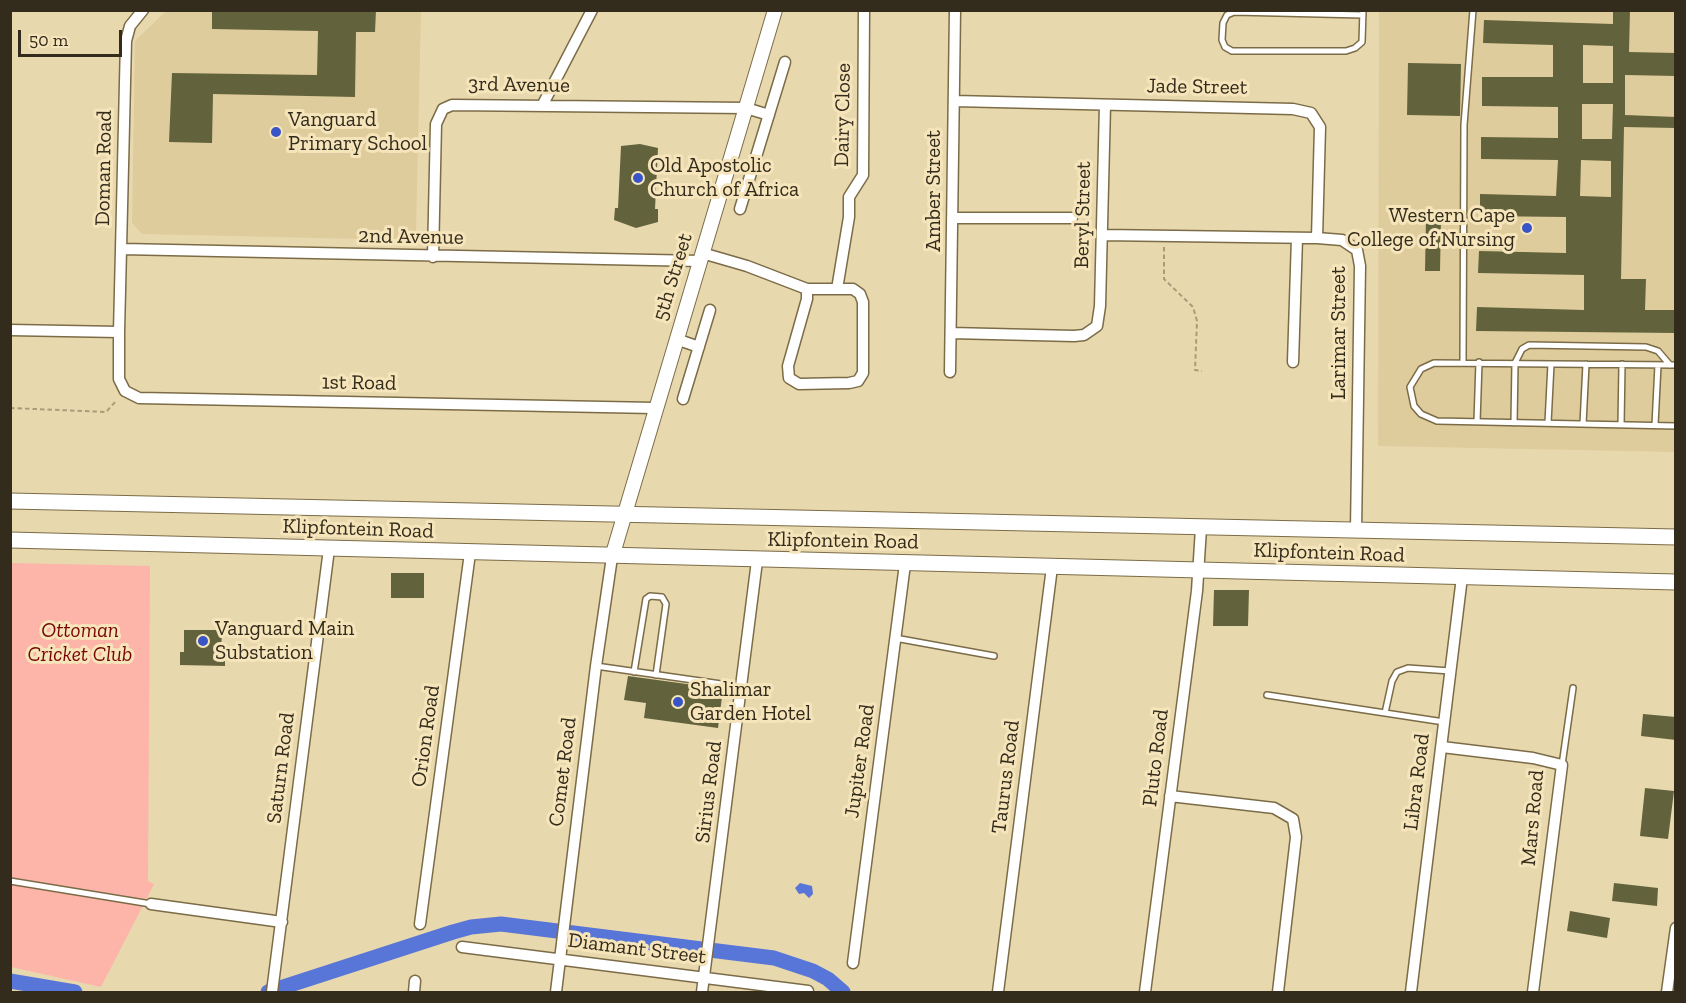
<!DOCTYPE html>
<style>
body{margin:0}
#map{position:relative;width:1686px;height:1003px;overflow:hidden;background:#e8d8ae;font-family:"Zilla Slab",serif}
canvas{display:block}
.frame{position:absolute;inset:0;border:12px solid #332c1c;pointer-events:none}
.scale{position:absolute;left:18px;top:30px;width:104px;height:27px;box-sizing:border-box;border:3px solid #332c1c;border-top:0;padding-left:8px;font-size:18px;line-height:21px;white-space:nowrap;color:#332c1c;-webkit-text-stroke:4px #f6e5bb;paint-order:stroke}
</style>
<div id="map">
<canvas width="1686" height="1003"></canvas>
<div class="frame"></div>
<div class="scale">50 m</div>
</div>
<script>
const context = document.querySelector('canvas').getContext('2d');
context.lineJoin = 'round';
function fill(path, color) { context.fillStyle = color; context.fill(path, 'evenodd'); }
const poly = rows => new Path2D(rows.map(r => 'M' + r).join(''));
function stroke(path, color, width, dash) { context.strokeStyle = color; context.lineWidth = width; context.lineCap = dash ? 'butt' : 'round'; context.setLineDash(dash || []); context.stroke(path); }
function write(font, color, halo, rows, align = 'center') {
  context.font = font + ' "Zilla Slab",serif'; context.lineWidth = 6; context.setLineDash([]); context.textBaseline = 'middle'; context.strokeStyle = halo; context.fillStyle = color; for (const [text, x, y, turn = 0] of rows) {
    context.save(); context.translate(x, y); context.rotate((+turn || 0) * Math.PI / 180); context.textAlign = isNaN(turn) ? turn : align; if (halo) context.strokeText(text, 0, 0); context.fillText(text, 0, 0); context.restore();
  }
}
fill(poly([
 [166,11,421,11,416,231,406,240,142,234,132,223,135,41],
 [1379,11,1675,11,1675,452,1378,446]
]), '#dfcc9c');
fill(poly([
 [11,563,150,566,148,881,154,884,101,987,11,967]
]), '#fdb4a9');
fill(poly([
 [800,883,812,886,813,894,809,898,804,893,799,894,795,888]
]), '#5876d7');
stroke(poly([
 [10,981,75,992],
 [268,992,453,932,471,927,501,924,774,958,813,971,828,979,843,992]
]), '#5876d7', 15);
fill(poly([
 [212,10,376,10,375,32,356,32,355,97,213,94,212,143,169,142,172,73,317,75,318,31,212,29],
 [1613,10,1630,10,1629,52,1676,53,1676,76,1625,75,1625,115,1676,117,1676,128,1624,127,1621,279,1646,279,1645,310,1676,310,1676,333,1476,331,1477,307,1584,310,1584,275,1478,273,1479,251,1566,253,1566,217,1480,216,1480,194,1556,196,1558,160,1481,159,1481,137,1558,138,1558,107,1482,106,1482,77,1553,77,1553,45,1483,43,1484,20,1613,24],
 [1583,45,1613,46,1613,83,1583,83],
 [1582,104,1613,104,1612,139,1582,139],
 [1581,160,1611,161,1611,197,1580,196],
 [1408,63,1461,64,1460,116,1407,115],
 [640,144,658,148,655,209,658,209,658,222,636,228,614,220,615,208,618,208,621,146],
 [1426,217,1441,217,1440,271,1425,271],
 [391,573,424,573,424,598,391,598],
 [1214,590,1249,590,1248,626,1213,626],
 [184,630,222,630,221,653,225,653,225,666,180,665,180,652,184,652],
 [628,676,723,689,718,728,644,718,646,703,624,700],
 [1643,714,1676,717,1676,740,1641,736],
 [1645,788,1674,791,1668,839,1640,836],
 [1614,883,1658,888,1657,906,1612,901],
 [1570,911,1610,918,1607,938,1567,931]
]), '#62633c');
const service = poly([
 [1363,15,1234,12,1227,15,1223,23,1222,40,1225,47,1232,51,1346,51,1355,48,1362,42,1363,10],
 [1463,361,1464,125,1473,10],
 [1676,365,1434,363,1421,369,1410,387,1414,406,1421,414,1437,421,1676,426],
 [1477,422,1479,362],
 [1514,423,1515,363,1522,349,1529,345,1646,347,1658,351,1670,365],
 [1548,423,1551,364],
 [1583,424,1586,364],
 [1621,425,1622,364],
 [1655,425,1658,365],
 [895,638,994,656],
 [596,666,742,687],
 [634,672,646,599,650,596,662,597,666,604,656,675],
 [1267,695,1444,722],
 [1385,713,1392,681,1397,672,1408,668,1450,671],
 [1562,765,1573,688],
 [10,881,151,904]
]);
const minor = poly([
 [143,10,130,26,126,41,119,332,119,379,125,391,139,398,654,408],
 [954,101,1293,109,1311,113,1320,127,1317,238],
 [542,106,592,10],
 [740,209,785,62],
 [953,218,1072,218],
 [1103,235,1317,238,1342,240,1357,250,1360,266,1356,530],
 [122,249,700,261],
 [702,253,747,266,807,289,853,289,860,294,863,302,863,373,858,381,849,383,799,384,789,378,788,366,807,299,807,289],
 [433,257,436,124,443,109,452,105,746,108,769,115],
 [837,289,849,217,849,197,863,175,864,10],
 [10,330,119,332],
 [951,333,1074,336,1084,335,1097,326,1100,306,1105,105],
 [676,339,699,347],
 [1293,362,1297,238],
 [950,372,955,10],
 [683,399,710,310],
 [1442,747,1533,758,1562,765,1533,992],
 [1170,796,1274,808,1293,819,1296,837,1278,992],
 [151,904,282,922],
 [420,924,470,553],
 [462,947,808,991],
 [853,963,905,564],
 [272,992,329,549],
 [414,992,415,981],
 [556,992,596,666,612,557],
 [702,992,757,561],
 [998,992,1052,567],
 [1145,992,1197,591,1201,528],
 [1411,992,1462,577],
 [1667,992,1676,928]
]);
const tertiary = poly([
 [612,557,775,10]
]);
const secondary = poly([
 [10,501,1676,537],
 [10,540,1676,582]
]);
stroke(service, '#7b6c47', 8);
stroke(minor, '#7b6c47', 13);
stroke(tertiary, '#7b6c47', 16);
stroke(secondary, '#7b6c47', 17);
stroke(poly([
 [1164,247,1164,279,1193,307,1197,321,1195,370,1202,371],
 [10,408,106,412,117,400]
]), '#a99c7b', 2, [4.5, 3]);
stroke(service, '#fff', 5);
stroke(minor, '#fff', 10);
stroke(tertiary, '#fff', 14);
stroke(secondary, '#fff', 15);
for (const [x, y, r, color] of [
 [276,132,6,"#3954c6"],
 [638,178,6,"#3954c6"],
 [1527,228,6,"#3954c6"],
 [203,641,6,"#3954c6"],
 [678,702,6,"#3954c6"]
]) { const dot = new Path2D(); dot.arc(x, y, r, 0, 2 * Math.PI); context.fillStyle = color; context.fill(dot); stroke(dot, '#f6e5bb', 2); }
write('21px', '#332c1c', '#f6e5bb', [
 ["3rd Avenue",519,85,1],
 ["Jade Street",1197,87,1],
 ["Dairy Close",843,115,-89],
 ["Doman Road",104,168,-89],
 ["Amber Street",934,191,-90],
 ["Beryl Street",1083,215,-89],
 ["2nd Avenue",411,237,1],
 ["5th Street",673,277,-73],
 ["Larimar Street",1339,333,-90],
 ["1st Road",359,383,1],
 ["Klipfontein Road",358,529,2],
 ["Klipfontein Road",843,541,1],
 ["Klipfontein Road",1329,553,2],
 ["Orion Road",426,736,-82],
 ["Pluto Road",1156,758,-83],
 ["Jupiter Road",860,761,-82],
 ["Saturn Road",281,768,-83],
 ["Comet Road",563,772,-83],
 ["Taurus Road",1006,777,-83],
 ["Libra Road",1417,782,-83],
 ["Sirius Road",709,792,-83],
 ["Mars Road",1533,818,-85],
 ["Diamant Street",637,949,7]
]);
write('21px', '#332c1c', '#f6e5bb', [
 ["Vanguard",288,120],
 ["Primary School",288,144],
 ["Old Apostolic",650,166],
 ["Church of Africa",650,190],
 ["Western Cape",1515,216,"right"],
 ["College of Nursing",1515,240,"right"],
 ["Vanguard Main",215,629],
 ["Substation",215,653],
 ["Shalimar",690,690],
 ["Garden Hotel",690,714]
], 'left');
write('italic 21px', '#790405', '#f6e5bb', [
 ["Ottoman",80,631],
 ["Cricket Club",80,655]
]);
</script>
